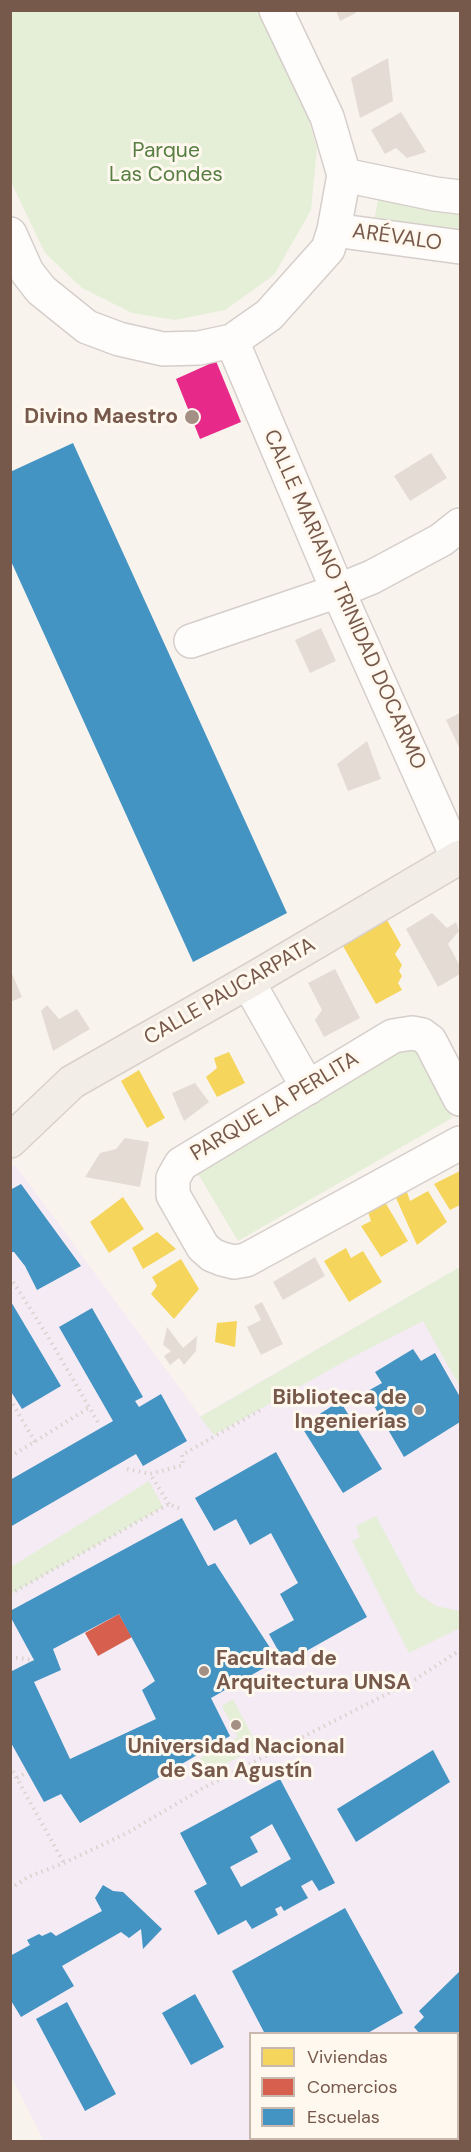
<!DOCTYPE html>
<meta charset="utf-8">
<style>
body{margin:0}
#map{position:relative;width:471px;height:2152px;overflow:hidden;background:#f8f3ed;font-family:"DM Sans",sans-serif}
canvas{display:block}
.frame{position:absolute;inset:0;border:12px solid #77594b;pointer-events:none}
.legend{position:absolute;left:249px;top:2032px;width:210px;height:108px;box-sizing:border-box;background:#fff8ee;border:2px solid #c9b8ad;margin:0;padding:8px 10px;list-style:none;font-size:18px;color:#77594b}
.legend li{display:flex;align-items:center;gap:12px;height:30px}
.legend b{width:30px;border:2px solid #c9b8ad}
</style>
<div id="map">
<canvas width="471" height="2152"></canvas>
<div class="frame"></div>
<ul class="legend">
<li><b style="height:16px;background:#f6d55c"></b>Viviendas</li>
<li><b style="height:16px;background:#d6604d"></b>Comercios</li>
<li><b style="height:16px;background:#4393c3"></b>Escuelas</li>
</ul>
</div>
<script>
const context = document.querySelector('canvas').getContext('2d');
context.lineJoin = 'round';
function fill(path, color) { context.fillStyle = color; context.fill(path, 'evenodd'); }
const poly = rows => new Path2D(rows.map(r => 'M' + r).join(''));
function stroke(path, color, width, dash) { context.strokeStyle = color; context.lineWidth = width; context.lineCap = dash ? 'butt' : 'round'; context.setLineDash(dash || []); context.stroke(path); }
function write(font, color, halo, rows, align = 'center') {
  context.font = font + ' "DM Sans",sans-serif'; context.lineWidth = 6; context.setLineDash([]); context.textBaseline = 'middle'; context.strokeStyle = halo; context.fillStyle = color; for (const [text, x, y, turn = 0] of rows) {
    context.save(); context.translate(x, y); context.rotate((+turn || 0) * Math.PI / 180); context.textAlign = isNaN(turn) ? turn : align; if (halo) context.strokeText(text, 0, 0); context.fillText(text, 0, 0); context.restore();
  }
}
fill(poly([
 [15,1165,200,1416,460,1267,460,2141,44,2141,11,2076,11,1168],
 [250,2034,458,2034,458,2138,250,2138]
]), '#f4ebf4');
fill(poly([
 [11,11,262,11,295,75,317,148,311,210,274,275,225,310,175,320,132,313,82,288,45,253,11,182],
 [380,191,460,205,460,235,374,220],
 [412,1040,452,1118,238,1241,194,1167],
 [460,1267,460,1387,423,1321,347,1360,214,1435,200,1417],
 [149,1481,163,1507,11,1594,11,1567],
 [376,1516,417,1593,436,1606,460,1611,460,1628,409,1653,352,1541,360,1537,356,1526],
 [233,1699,258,1747,208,1773,200,1758,238,1737,222,1706]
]), '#e5efd8');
fill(poly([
 [387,920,401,945,395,954,402,965,399,971,402,976,398,983,402,990,376,1004,343,946],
 [229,1052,245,1083,217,1097,206,1077,217,1068,214,1058],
 [139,1070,165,1118,147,1128,121,1081],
 [460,1171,460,1205,450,1210,434,1184],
 [428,1191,447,1222,417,1245,396,1198,407,1192,410,1201],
 [123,1197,144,1229,109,1253,90,1222],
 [385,1202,408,1241,381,1257,361,1226,371,1221,368,1212],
 [157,1232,176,1249,143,1269,132,1248],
 [346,1248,351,1258,363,1251,382,1282,349,1302,324,1261],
 [181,1259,199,1289,174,1319,151,1294,157,1286,152,1277],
 [237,1321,235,1347,215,1342,217,1323]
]), '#f6d55c');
fill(poly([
 [119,1614,132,1637,98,1656,85,1633]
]), '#d6604d');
fill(poly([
 [73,443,287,913,193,962,10,559,10,472],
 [21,1184,81,1266,37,1290,25,1266,14,1252,10,1252,10,1190],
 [10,1300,61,1386,22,1409,10,1390],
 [92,1308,143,1397,135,1401,139,1407,161,1394,187,1441,143,1466,136,1454,10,1527,10,1480,113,1421,59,1327],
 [413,1349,421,1361,435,1353,460,1397,460,1422,404,1457,366,1392,382,1383,375,1372],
 [340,1401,382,1469,343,1493,301,1426],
 [276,1452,367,1617,285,1663,269,1634,294,1620,280,1594,298,1583,271,1533,250,1545,236,1519,214,1531,195,1498],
 [182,1518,208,1566,215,1563,278,1660,211,1698,230,1736,80,1823,61,1794,44,1802,10,1741,10,1672,34,1660,10,1616,10,1611],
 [119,1614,155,1681,142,1690,156,1719,70,1759,34,1682,61,1670,53,1649],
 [433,1750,450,1782,356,1842,337,1809],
 [280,1779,335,1883,319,1891,312,1880,301,1886,308,1898,284,1911,281,1906,275,1909,278,1915,252,1929,246,1920,218,1935,194,1891,207,1884,180,1833],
 [272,1824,291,1859,241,1887,230,1867,258,1852,250,1837],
 [103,1885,113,1891,123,1892,162,1929,143,1949,141,1929,129,1938,121,1932,62,1966,74,1986,21,2017,10,1999,10,1956,30,1945,27,1940,39,1934,42,1936,51,1932,56,1936,102,1911,95,1898],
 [345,1908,403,2013,366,2034,265,2034,232,1971],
 [460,1971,460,2056,458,2058,458,2034,420,2034,414,2027,424,2017,419,2011],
 [195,1994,224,2047,191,2065,162,2013],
 [67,2002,116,2094,85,2111,36,2019]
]), '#4393c3');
fill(poly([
 [216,361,241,422,200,439,176,379]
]), '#e7298a');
fill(poly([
 [336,10,355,10,356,13,340,21],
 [388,58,393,101,360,118,351,78],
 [401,112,426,152,407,158,396,148,385,154,371,130],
 [431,453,447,478,410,501,394,476],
 [321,628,336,661,310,673,295,640],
 [460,713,460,749,446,720],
 [367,741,381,779,348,791,337,764],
 [432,913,447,928,456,922,459,931,448,944,460,966,460,974,438,987,406,929],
 [10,969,22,997,10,1002],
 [335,969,360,1018,324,1037,315,1020,322,1010,308,983],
 [47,1005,59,1019,77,1009,90,1029,53,1051,41,1011],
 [195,1083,209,1102,184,1121,172,1093],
 [125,1138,149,1142,140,1187,85,1177,100,1153,116,1149],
 [315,1257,325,1276,283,1300,273,1282],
 [262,1302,283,1344,261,1355,247,1327,261,1320,254,1306],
 [167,1327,183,1348,197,1336,196,1351,184,1365,179,1358,170,1365,164,1356,171,1351,163,1345]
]), '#e4dbd4');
const minor = poly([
 [344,175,435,194,460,197],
 [334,230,460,247],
 [10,234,27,272,41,290,87,327,119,339,163,349,199,348,232,341,269,315,328,249,334,230,344,175,327,117,276,10],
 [232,341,338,591,458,859],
 [191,641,338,591,372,577,441,540,460,525],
 [248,982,308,1088],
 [460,1099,430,1041,422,1035,412,1033,393,1036,181,1164,173,1178,173,1195,203,1247,212,1255,222,1259,234,1262,246,1260,460,1143],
 [458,2090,460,2087],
 [399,2142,403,2138]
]);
const major = poly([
 [10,1141,72,1082,248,982,460,857]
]);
stroke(minor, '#d6ceca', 36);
stroke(major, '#d9d0ca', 36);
stroke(poly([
 [10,1277,47,1335,99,1424],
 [10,1399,35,1442],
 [10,1457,90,1407],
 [127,1469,150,1474],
 [169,1504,150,1474,183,1465,182,1455,264,1408],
 [10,1594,169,1504,183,1510],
 [10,1657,34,1660],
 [10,1766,64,1863],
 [17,1778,27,1772],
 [10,1889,28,1877,64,1863,127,1833,205,1787,416,1679,460,1650]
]), '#dad2ce', 4, [1.5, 4.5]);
stroke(minor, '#fefdfc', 33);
stroke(major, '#f2ede6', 33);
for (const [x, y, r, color] of [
 [192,417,8,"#a48f84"],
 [419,1410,6,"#a48f84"],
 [204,1671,6,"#a48f84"],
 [236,1725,6,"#a48f84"]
]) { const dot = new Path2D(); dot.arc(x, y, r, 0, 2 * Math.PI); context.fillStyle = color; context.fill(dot); stroke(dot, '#fff8ee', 2); }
write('21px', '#567d42', '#fff8ee', [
 ["Parque",166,151],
 ["Las Condes",166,175]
]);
write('21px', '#77594b', '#fff8ee', [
 ["ARÉVALO",397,238,8],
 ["CALLE MARIANO TRINIDAD DOCARMO",344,600,66],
 ["CALLE PAUCARPATA",230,992,-30],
 ["PARQUE LA PERLITA",275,1107,-31]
]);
write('bold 21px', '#77594b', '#fff8ee', [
 ["Divino Maestro",178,417],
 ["Biblioteca de",407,1398],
 ["Ingenierías",407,1422],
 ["Facultad de",216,1659,"left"],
 ["Arquitectura UNSA",216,1683,"left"],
 ["Universidad Nacional",236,1747,"center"],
 ["de San Agustín",236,1771,"center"]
], 'right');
</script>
